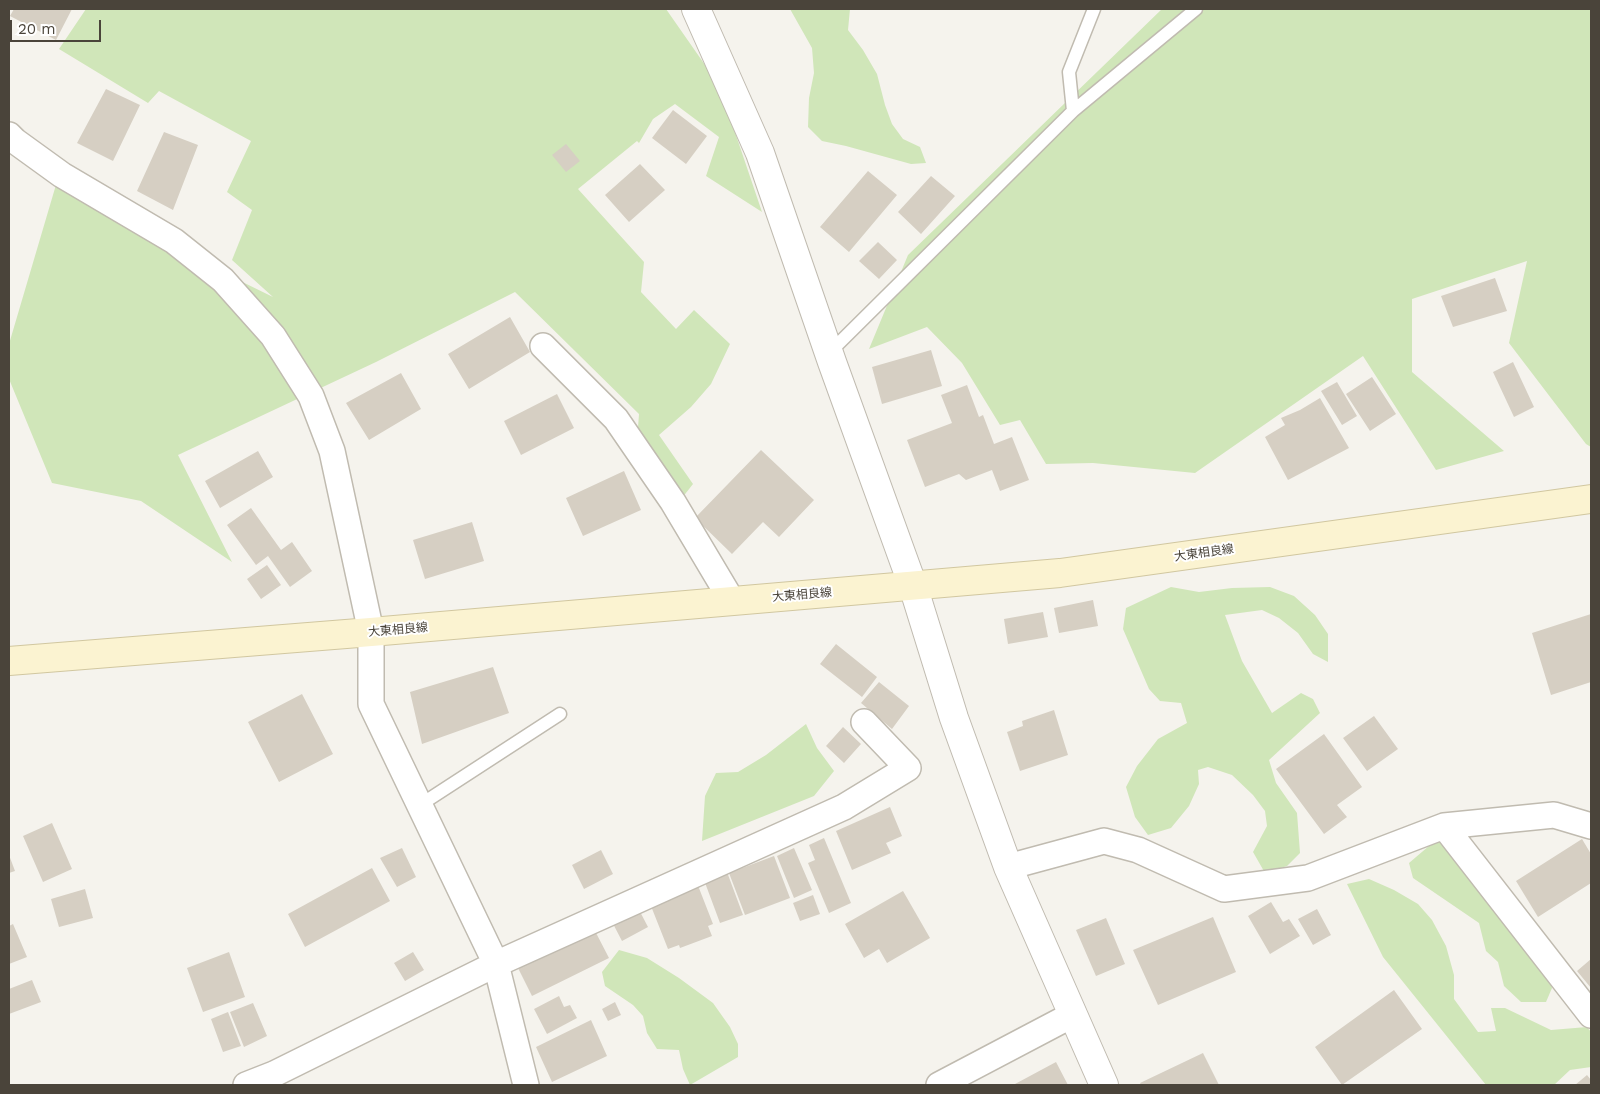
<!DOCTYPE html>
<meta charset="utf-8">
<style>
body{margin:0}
#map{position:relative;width:1600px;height:1094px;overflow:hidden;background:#f5f3ed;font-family:"Work Sans",sans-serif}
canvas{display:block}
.frame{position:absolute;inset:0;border:10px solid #4a443a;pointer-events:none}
.scale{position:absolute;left:10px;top:20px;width:91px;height:22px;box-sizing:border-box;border:2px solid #4a443a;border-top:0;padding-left:6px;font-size:15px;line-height:18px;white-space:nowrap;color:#4a443a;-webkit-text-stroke:4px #fff;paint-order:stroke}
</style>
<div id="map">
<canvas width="1600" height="1094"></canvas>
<div class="frame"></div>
<div class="scale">20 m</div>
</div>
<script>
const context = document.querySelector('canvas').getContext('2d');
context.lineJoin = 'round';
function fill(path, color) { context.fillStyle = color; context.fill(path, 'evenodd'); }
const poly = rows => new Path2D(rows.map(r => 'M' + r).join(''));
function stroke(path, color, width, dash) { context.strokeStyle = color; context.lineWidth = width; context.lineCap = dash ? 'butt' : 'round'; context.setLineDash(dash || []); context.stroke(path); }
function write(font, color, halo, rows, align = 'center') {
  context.font = font + ' "Work Sans","Noto Sans JP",sans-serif'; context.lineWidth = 4; context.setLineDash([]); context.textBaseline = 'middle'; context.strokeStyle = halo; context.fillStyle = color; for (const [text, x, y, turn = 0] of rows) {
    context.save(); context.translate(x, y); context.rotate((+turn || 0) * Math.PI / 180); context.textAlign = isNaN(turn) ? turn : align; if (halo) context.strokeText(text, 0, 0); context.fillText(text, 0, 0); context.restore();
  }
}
fill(poly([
 [86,9,666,9,719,85,762,212,706,176,719,137,675,104,653,119,639,143,637,141,578,189,644,262,641,292,676,329,694,310,730,344,711,384,691,407,659,435,693,484,682,498,637,441,639,414,515,292,376,362,178,455,232,562,141,501,52,483,9,379,9,344,58,178,167,245,273,297,232,260,252,210,227,192,251,141,159,91,148,103,59,49],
 [790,9,850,9,848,30,863,50,877,74,885,105,892,124,903,139,920,147,926,163,911,164,846,146,822,141,808,127,809,98,814,73,812,48],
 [1162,9,1591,9,1591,447,1586,444,1509,343,1527,261,1412,299,1412,372,1504,451,1436,470,1363,356,1195,473,1093,463,1046,464,1020,420,1000,425,962,363,927,327,869,349,908,255],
 [1171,587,1199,592,1232,588,1270,587,1294,596,1315,615,1328,634,1328,662,1313,654,1298,633,1279,618,1262,610,1225,615,1242,661,1272,713,1301,693,1313,699,1320,713,1269,760,1276,783,1297,813,1300,853,1287,866,1265,873,1253,852,1267,826,1265,811,1253,795,1232,775,1208,767,1198,770,1199,784,1189,806,1171,828,1148,835,1135,817,1126,787,1137,766,1158,739,1187,723,1181,703,1160,701,1149,689,1123,629,1126,608],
 [806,724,817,748,834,771,814,796,702,841,705,796,716,773,738,772,766,755],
 [1436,840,1448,846,1547,967,1552,988,1546,1002,1521,1002,1504,986,1498,962,1486,951,1479,923,1413,878,1409,863],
 [1369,879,1394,890,1418,904,1432,920,1446,946,1454,975,1454,999,1478,1032,1496,1031,1491,1008,1505,1008,1551,1030,1587,1027,1591,1032,1591,1067,1570,1070,1554,1085,1486,1085,1383,957,1347,884],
 [619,950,647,958,679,978,713,1003,730,1027,738,1044,738,1057,690,1085,683,1069,679,1050,657,1049,647,1033,643,1016,633,1005,605,986,602,972]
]), '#d0e6b9');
fill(poly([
 [14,9,72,9,56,40,10,16],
 [106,89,140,105,113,161,77,143],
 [673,110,707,136,686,164,652,138],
 [164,132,198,145,173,210,137,191],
 [566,144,580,161,566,172,552,155],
 [640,164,665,190,629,222,605,195],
 [868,171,897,195,849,252,820,227],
 [931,176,955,196,921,234,898,212],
 [878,242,897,260,879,279,859,261],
 [1495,278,1507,311,1453,327,1441,296],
 [510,317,530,352,469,389,448,354],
 [931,350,942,386,882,404,872,367],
 [1513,362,1534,407,1514,417,1493,372],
 [401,373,421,409,369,440,346,403],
 [1372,377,1396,414,1370,431,1346,394],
 [1337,382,1357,416,1342,425,1321,391],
 [967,385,979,417,983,415,994,444,1012,437,1029,480,1000,491,992,470,966,480,959,474,925,487,907,440,952,423,941,395],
 [557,394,574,428,521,455,504,421],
 [1320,398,1349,448,1288,480,1265,437,1285,425,1281,418,1300,410],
 [761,450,814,500,779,537,763,522,732,554,695,518],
 [258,451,273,477,220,508,205,481],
 [624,471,641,510,583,536,566,498],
 [251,508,281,550,292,542,312,571,290,587,268,556,256,565,227,525],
 [472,522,484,561,425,579,413,540],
 [267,565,281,585,261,599,247,579],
 [1093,600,1098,626,1059,633,1054,608],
 [1043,612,1048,637,1008,644,1004,619],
 [1591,614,1591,682,1551,695,1532,633],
 [836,644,877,677,862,697,820,664],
 [493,667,509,713,422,744,410,692],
 [879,682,909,706,892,729,861,703],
 [302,694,333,754,279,782,248,722],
 [1054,710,1068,755,1020,771,1007,732,1023,726,1022,721],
 [1374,716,1398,749,1367,771,1343,738],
 [843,727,861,744,844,763,826,746],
 [1324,734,1362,787,1337,805,1347,817,1324,834,1276,769],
 [890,807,902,836,886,843,891,853,852,870,836,831],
 [52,823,72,869,43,882,23,836],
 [824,838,851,903,829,913,808,863,815,860,809,845],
 [1582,839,1591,854,1591,883,1538,917,1516,881],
 [402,848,416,877,397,887,380,858],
 [794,848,812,890,794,898,777,856],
 [601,850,613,874,584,889,572,865],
 [9,855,15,871,9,873],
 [774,856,790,898,745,915,729,873],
 [372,868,390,901,305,947,288,914],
 [727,872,743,915,720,923,704,880],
 [697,883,713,924,708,926,712,936,680,948,679,945,668,949,649,901],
 [85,889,93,918,59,927,51,899],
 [903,891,930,938,887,963,879,949,864,958,845,924],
 [813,895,820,914,800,921,793,903],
 [1271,902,1283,922,1289,919,1300,936,1270,954,1248,916],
 [636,904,648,927,622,941,610,918],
 [1317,909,1331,935,1313,945,1298,919],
 [1213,917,1236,972,1158,1005,1133,950],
 [1106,918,1125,964,1096,976,1076,930],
 [13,924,27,957,9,964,9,926],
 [594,929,609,958,532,996,518,968],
 [229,952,245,997,203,1012,187,968],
 [413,952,424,970,405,981,394,963],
 [1591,959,1591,988,1577,971],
 [32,980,41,1002,9,1014,9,989],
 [1394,990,1422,1029,1342,1085,1315,1047],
 [559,996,564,1007,570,1005,577,1018,547,1034,534,1009],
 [615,1002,621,1015,608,1021,602,1009],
 [253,1003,267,1036,244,1047,230,1012],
 [228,1012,241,1046,223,1052,211,1019],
 [591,1020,607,1056,552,1082,536,1047],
 [1203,1053,1219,1085,1141,1085,1140,1083],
 [1056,1062,1068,1085,1015,1085,1015,1084],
 [1587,1075,1591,1080,1591,1085,1575,1085]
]), '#d6cfc3');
const service = poly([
 [1073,111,1069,72,1094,9],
 [829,353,1073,111,1196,9],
 [420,805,560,714]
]);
const minor = poly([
 [9,135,15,141,62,175,174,241,223,280,273,336,311,396,332,451,371,632,371,704,496,964,526,1085],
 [543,346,616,419,673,502,732,601],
 [1444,826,1591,1015],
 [1008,867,1104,841,1138,850,1224,889,1308,878,1444,826,1554,815,1591,826],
 [246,1085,274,1074,496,964,844,807,908,768,864,722],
 [939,1085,1072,1015]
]);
const tertiary = poly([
 [696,9,760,153,832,362,913,586,954,718,1008,867,1104,1085]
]);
const secondary = poly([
 [9,661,371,632,1060,573,1591,499]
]);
stroke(service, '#c0bbb0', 15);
stroke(minor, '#c0bbb0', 28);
stroke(tertiary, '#c0bbb0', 30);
stroke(secondary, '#d1c7a0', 30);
stroke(service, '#fff', 12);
stroke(minor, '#fff', 25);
stroke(tertiary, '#fff', 28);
stroke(secondary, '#fbf3d1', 28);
write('12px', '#4a443a', '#fff', [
 ["大東相良線",1204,553,-8],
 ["大東相良線",802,595,-5],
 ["大東相良線",398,630,-5]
]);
</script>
